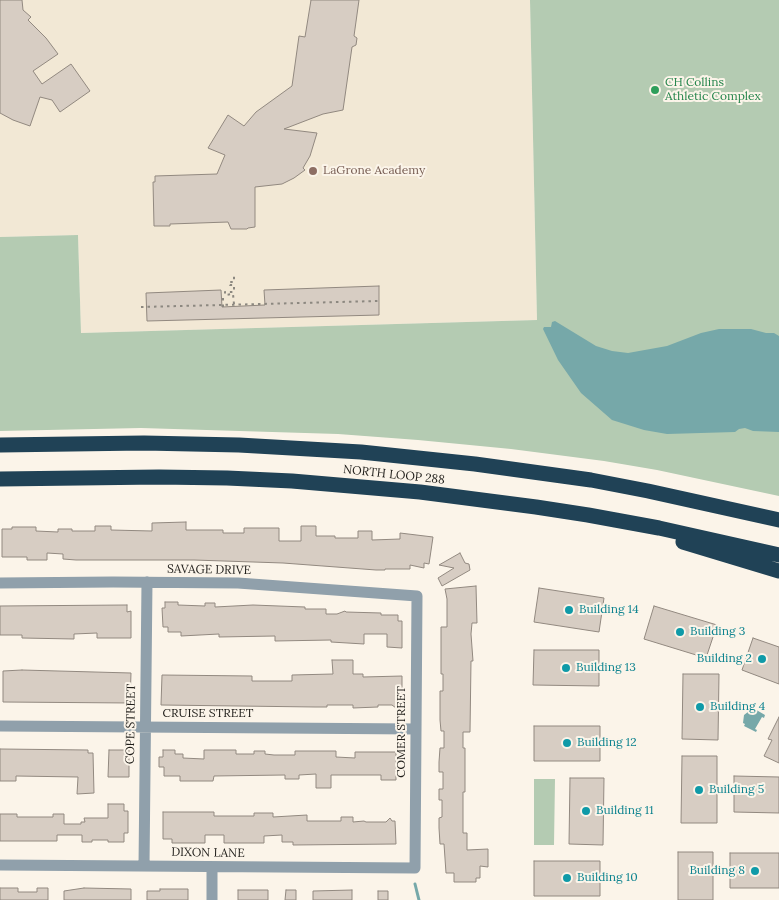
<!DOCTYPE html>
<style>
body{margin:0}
canvas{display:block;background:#fbf4e9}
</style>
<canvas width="779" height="900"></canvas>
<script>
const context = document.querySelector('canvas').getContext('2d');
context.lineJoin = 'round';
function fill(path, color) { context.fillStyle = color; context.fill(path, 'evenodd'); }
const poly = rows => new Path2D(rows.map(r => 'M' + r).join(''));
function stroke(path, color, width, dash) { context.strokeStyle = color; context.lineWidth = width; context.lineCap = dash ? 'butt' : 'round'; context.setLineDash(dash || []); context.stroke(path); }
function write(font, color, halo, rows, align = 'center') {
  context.font = font + ' Lora,serif'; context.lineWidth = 4; context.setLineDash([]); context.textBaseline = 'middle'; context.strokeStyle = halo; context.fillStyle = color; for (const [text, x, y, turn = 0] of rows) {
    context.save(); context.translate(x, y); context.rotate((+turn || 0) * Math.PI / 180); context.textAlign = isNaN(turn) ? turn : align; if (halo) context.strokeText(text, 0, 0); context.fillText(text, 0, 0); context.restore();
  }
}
fill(poly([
 [0,0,530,0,537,320,81,333,78,235,0,237]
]), '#f2e8d5');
fill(poly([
 [530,0,779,0,779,496,657,470,604,461,511,449,418,440,338,434,141,428,0,431,0,237,78,235,81,333,537,320],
 [534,779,555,779,554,845,534,845]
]), '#b4cbb2');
fill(poly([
 [555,321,596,346,612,351,628,353,667,346,701,333,719,329,751,329,766,333,774,333,779,336,779,432,753,431,745,428,739,429,735,432,667,434,644,430,612,420,581,393,558,360,543,329,544,327,551,327,552,322],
 [753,708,765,715,764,718,762,717,755,729,757,730,756,732,744,726,745,724,743,723,744,715]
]), '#76a8a9');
stroke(poly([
 [415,884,419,900]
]), '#76a8a9', 3);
const building = poly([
 [0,0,22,0,23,10,31,17,28,20,46,38,58,54,33,71,42,84,71,64,90,91,60,112,52,100,40,97,30,126,13,120,0,113,0,0],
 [311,0,359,0,354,36,357,38,356,45,352,47,343,110,323,114,284,129,317,133,310,156,303,168,305,170,294,178,282,184,255,187,255,227,248,228,247,229,231,229,228,222,170,224,170,226,154,226,153,182,155,182,155,176,217,174,225,155,208,148,228,115,244,126,256,112,292,86,299,36,305,37,311,0],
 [379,286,379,315,147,321,146,293,221,290,222,307,265,305,264,290,379,286],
 [186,522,186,530,223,530,223,533,244,533,244,528,279,528,279,541,301,541,301,526,316,526,316,536,335,536,335,538,358,538,358,531,372,531,372,540,400,539,400,533,433,537,429,564,424,563,424,568,410,565,410,569,385,569,385,570,376,570,283,563,194,560,76,560,63,559,63,554,47,553,47,560,27,560,27,557,2,557,2,529,12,529,12,527,36,527,36,531,58,532,58,529,72,529,72,531,95,531,95,526,111,526,111,530,152,531,152,523,186,522],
 [460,553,465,563,469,564,470,570,442,586,438,578,454,568,439,565,460,553],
 [476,586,477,623,472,623,471,634,473,661,471,661,470,732,463,732,463,748,465,748,465,792,463,792,463,833,467,833,467,850,488,849,488,867,480,866,480,878,476,878,476,882,454,882,454,873,446,873,444,844,440,844,439,828,439,818,442,817,442,800,439,800,439,789,443,789,443,772,439,772,439,762,440,748,444,748,444,731,441,731,440,720,440,691,443,691,443,674,441,674,441,627,447,627,447,599,445,589,476,586],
 [539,588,604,598,599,632,534,622,539,588],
 [165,602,178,602,178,605,205,606,205,603,215,603,215,607,253,605,305,607,305,609,326,609,326,614,337,614,345,611,346,612,381,613,381,615,398,615,398,621,402,621,402,648,387,647,387,634,364,634,364,644,331,642,331,640,275,641,275,636,219,637,219,634,181,636,181,632,168,632,168,627,163,627,162,608,165,608,165,602],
 [127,605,127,612,131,611,131,638,97,638,97,633,74,634,74,639,22,638,22,635,0,635,0,606,127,605],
 [654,606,717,625,706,658,644,639,654,606],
 [753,638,779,647,779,684,742,670,753,638],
 [534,650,599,650,599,686,533,685,534,650],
 [332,660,353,660,353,674,363,674,363,677,402,676,402,708,396,708,392,705,378,705,378,707,353,708,353,705,327,705,327,707,315,707,161,705,162,675,252,676,252,681,292,681,292,675,333,674,332,660],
 [22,670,131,673,130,703,3,702,3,671,22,670],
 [683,674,719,674,718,740,682,739,683,674],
 [779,717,779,763,764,756,772,740,768,739,779,717],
 [534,726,600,726,600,761,534,761,534,726],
 [0,749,88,750,88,753,93,753,94,793,77,794,78,777,16,776,16,781,0,781,0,749],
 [109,750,129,750,129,777,108,777,109,750],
 [163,750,175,750,175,754,183,754,183,758,204,759,204,750,236,750,236,754,254,754,254,751,265,751,265,754,274,755,295,755,295,751,336,751,336,757,355,758,355,752,396,752,396,780,381,780,381,775,331,775,331,788,316,788,316,774,299,775,299,779,285,779,285,775,214,776,213,781,180,781,180,776,164,776,164,767,159,767,159,757,163,757,163,750],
 [682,756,717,756,717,823,681,823,682,756],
 [734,776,779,777,779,813,734,812,734,776],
 [570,778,604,778,603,845,569,844,570,778],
 [108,804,124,804,124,811,128,811,128,833,124,833,124,842,108,842,108,840,92,840,92,842,82,842,82,835,57,835,57,841,0,841,0,814,17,814,17,817,53,817,53,814,64,814,64,824,81,824,81,822,85,822,84,818,108,818,108,804],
 [163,812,214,812,214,816,254,816,254,813,273,813,273,817,307,815,307,821,341,821,341,817,353,817,353,822,364,821,366,822,386,822,390,818,392,821,395,821,396,844,293,845,293,842,282,842,282,835,264,836,264,843,224,843,224,835,205,835,205,843,172,843,172,839,163,839,163,812],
 [678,852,713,852,713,900,678,900,678,852],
 [730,853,779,853,779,888,730,888,730,853],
 [534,861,600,861,600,896,534,896,534,861],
 [0,888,18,888,18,892,37,892,37,888,48,888,48,900,0,900,0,888],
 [84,888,131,889,131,900,64,900,64,891,84,888],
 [160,889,188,889,188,900,147,900,147,891,160,891,160,889],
 [238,890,268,890,268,900,238,900,238,890],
 [286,890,296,890,296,900,285,900,286,890],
 [352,890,352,900,313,900,313,891,352,890],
 [378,891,388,891,388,900,378,900,378,891]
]);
fill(building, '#d7cdc3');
stroke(building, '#928980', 1);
stroke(poly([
 [223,298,223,311],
 [234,304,233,294,225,295,225,292,234,292,234,285,230,285,229,282,234,282,234,273],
 [141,307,379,301]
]), '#8c8880', 2, [2.5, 4]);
stroke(poly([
 [0,583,113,582,238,583,417,596,415,868,0,865],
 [0,726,416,729],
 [144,866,147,582],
 [212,900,212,867]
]), '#90a0ab', 11);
stroke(poly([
 [0,445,144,443,239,445,361,452,475,464,591,480,648,491,779,520],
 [0,479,159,477,227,478,292,481,420,492,536,507,588,515,659,528,779,555],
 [683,542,779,571]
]), '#204256', 15);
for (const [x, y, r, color] of [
 [655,90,5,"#2e9e5b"],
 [313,171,5,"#8d6e63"],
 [569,610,5,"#0f9aa8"],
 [680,632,5,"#0f9aa8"],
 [762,659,5,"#0f9aa8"],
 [566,668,5,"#0f9aa8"],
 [700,707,5,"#0f9aa8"],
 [567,743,5,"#0f9aa8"],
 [699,790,5,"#0f9aa8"],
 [586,811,5,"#0f9aa8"],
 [755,871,5,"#0f9aa8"],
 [567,878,5,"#0f9aa8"]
]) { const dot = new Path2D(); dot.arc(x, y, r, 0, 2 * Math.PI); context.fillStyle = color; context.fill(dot); stroke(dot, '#fbf4e9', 2); }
write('12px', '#27864d', '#fbf4e9', [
 ["CH Collins",665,83],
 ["Athletic Complex",665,97]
], 'left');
write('12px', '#785e54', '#fbf4e9', [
 ["LaGrone Academy",323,171]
], 'left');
write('12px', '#1f1d19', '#fbf4e9', [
 ["NORTH LOOP 288",394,475,6],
 ["SAVAGE DRIVE",209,570,1],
 ["CRUISE STREET",208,714],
 ["COPE STREET",131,724,-89],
 ["COMER STREET",402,732,-90],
 ["DIXON LANE",208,853,1]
]);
write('12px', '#0d838f', '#fbf4e9', [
 ["Building 14",579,610],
 ["Building 3",690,632],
 ["Building 2",752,659,"right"],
 ["Building 13",576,668],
 ["Building 4",710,707],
 ["Building 12",577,743],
 ["Building 5",709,790],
 ["Building 11",596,811],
 ["Building 8",745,871,"right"],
 ["Building 10",577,878]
], 'left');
</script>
